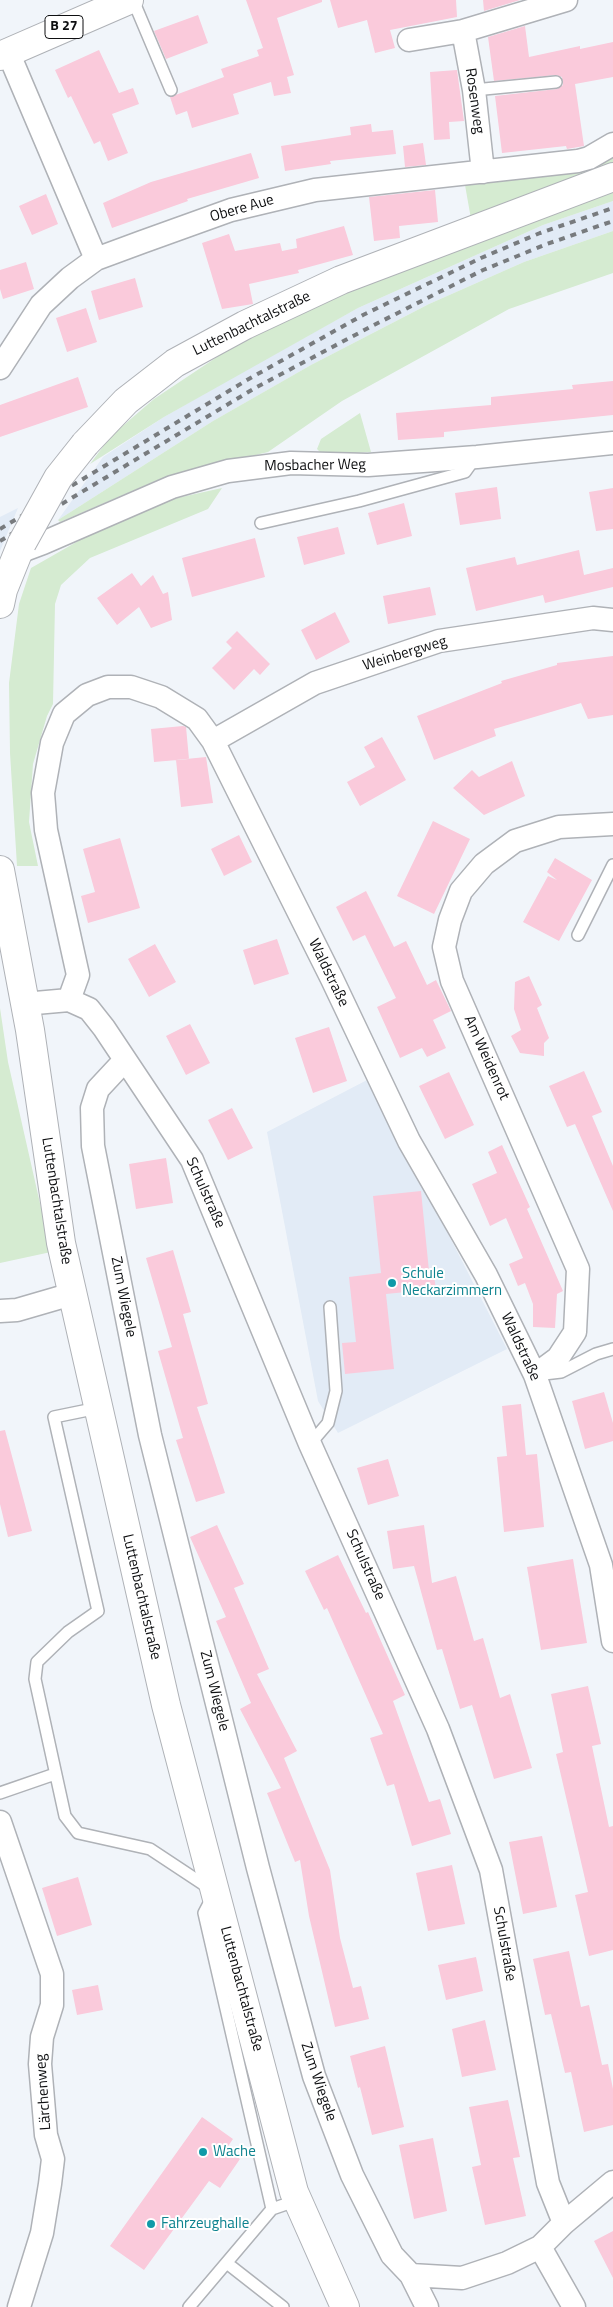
<!DOCTYPE html>
<meta charset="utf-8">
<style>
body{margin:0}
canvas{display:block;background:#f1f5fa}
</style>
<canvas width="613" height="2307"></canvas>
<script>
const context = document.querySelector('canvas').getContext('2d');
context.lineJoin = 'round';
function fill(path, color) { context.fillStyle = color; context.fill(path, 'evenodd'); }
const poly = rows => new Path2D(rows.map(r => 'M' + r).join(''));
function stroke(path, color, width, dash) { context.strokeStyle = color; context.lineWidth = width; context.lineCap = dash ? 'butt' : 'round'; context.setLineDash(dash || []); context.stroke(path); }
function write(font, color, halo, rows, align = 'center') {
  context.font = font + ' "Titillium Web",sans-serif'; context.lineWidth = 4; context.setLineDash([]); context.textBaseline = 'middle'; context.strokeStyle = halo; context.fillStyle = color; for (const [text, x, y, turn = 0] of rows) {
    context.save(); context.translate(x, y); context.rotate((+turn || 0) * Math.PI / 180); context.textAlign = isNaN(turn) ? turn : align; if (halo) context.strokeText(text, 0, 0); context.fillText(text, 0, 0); context.restore();
  }
}
fill(poly([
 [613,201,613,231,524,262,429,304,311,365,213,421,58,520,103,457,164,417,242,372,358,308,543,225],
 [18,508,0,551,0,517],
 [369,1079,507,1349,338,1433,318,1401,267,1132]
]), '#e2ebf6');
fill(poly([
 [613,155,613,166,471,219,465,185,595,167],
 [613,189,613,201,543,225,358,308,164,417,90,464,111,436,154,399,229,349,347,291],
 [613,231,613,273,509,309,342,401,268,452,160,479,60,522,58,520,213,421,311,365,429,304,524,262],
 [360,413,371,452,323,455,317,449,321,439],
 [222,488,208,509,90,558,61,585,55,604,53,704,47,716,33,764,29,822,38,866,17,866,10,753,9,683,19,604,31,568,101,528,177,498],
 [0,1008,8,1062,51,1252,0,1263]
]), '#d5ebd1');
fill(poly([
 [246,0,322,0,322,2,277,18,294,75,287,77,291,93,274,96,271,82,233,94,239,114,192,128,187,111,176,115,170,97,224,77,221,69,259,56,257,50,263,48],
 [330,0,456,0,457,17,390,30,395,48,375,53,367,20,338,28],
 [483,0,520,0,484,11],
 [198,15,208,43,166,59,154,31],
 [525,26,529,57,580,46,580,49,613,42,613,77,575,84,584,146,567,149,566,146,502,153,495,96,557,89,563,85,562,77,556,75,494,81,488,37],
 [99,50,119,93,133,88,139,104,112,114,128,153,108,161,100,141,94,144,71,96,68,98,55,70],
 [457,70,464,121,449,122,450,139,434,140,430,72],
 [371,124,372,132,393,130,396,154,330,161,331,164,285,171,281,146,351,135,350,127],
 [423,143,426,165,405,167,403,146],
 [251,153,259,178,187,199,188,201,112,228,103,203,151,182],
 [435,190,438,222,399,226,400,238,374,241,369,197],
 [46,194,58,224,32,235,19,206],
 [344,226,353,255,298,270,299,273,249,284,253,304,222,309,202,243,229,234,235,251,280,243,282,251,297,248,296,239],
 [26,262,34,289,3,299,0,289,0,270],
 [135,278,143,307,99,320,91,291],
 [86,308,97,342,67,352,56,318],
 [78,377,88,407,0,437,0,405],
 [613,381,613,415,444,432,444,437,398,440,396,413,491,405,491,397,573,389,572,385],
 [497,487,501,519,460,525,455,493],
 [613,488,613,529,596,531,589,492],
 [404,503,412,536,377,545,368,513],
 [338,527,345,554,304,565,297,537],
 [255,538,265,577,192,597,182,558],
 [579,550,584,575,613,568,613,587,545,603,543,595,476,611,466,568,515,557,517,565],
 [132,573,141,586,153,575,163,594,168,592,172,620,151,628,139,607,117,625,97,598],
 [430,587,436,615,388,624,383,596],
 [335,612,350,642,316,660,301,630],
 [237,631,270,664,260,675,254,669,234,690,212,668,232,648,226,642],
 [613,656,613,715,588,719,581,703,494,729,496,736,434,760,417,716,502,683,501,681,557,665,557,663],
 [183,726,186,727,189,759,154,762,151,729],
 [382,737,406,780,360,806,347,782,375,767,364,747],
 [206,757,213,803,181,807,176,760],
 [512,761,525,796,484,815,453,788,472,770,479,777],
 [433,821,470,839,434,914,397,896],
 [239,835,252,862,224,876,211,849],
 [120,838,140,908,88,923,81,896,95,892,83,849],
 [555,858,592,880,559,941,523,922,548,876,557,880,547,872],
 [366,891,394,947,406,941,427,985,436,980,451,1011,433,1020,446,1048,427,1057,422,1048,400,1058,377,1007,396,998,365,935,353,941,336,907],
 [277,939,289,974,254,985,243,950],
 [155,944,176,982,149,997,128,959],
 [529,976,542,1005,537,1008,549,1038,544,1043,544,1056,520,1053,511,1036,521,1030,514,1009,515,982],
 [190,1024,210,1063,186,1075,166,1036],
 [329,1027,347,1081,313,1093,295,1038],
 [584,1071,602,1112,592,1116,613,1166,613,1211,575,1124,567,1127,549,1086],
 [449,1072,474,1125,445,1139,419,1086],
 [232,1108,253,1148,228,1160,208,1120],
 [502,1145,530,1207,527,1209,563,1291,557,1294,555,1328,533,1327,533,1304,525,1283,518,1286,509,1264,523,1258,506,1218,490,1226,472,1184,497,1173,488,1152],
 [166,1158,173,1203,136,1209,129,1164],
 [421,1191,429,1271,433,1270,436,1289,386,1294,394,1369,345,1374,342,1343,356,1342,349,1277,381,1273,373,1196],
 [173,1250,191,1312,183,1314,208,1404,197,1407,225,1493,196,1502,176,1440,183,1438,158,1351,172,1347,146,1258],
 [604,1392,613,1423,613,1441,585,1449,572,1401],
 [521,1404,526,1455,537,1454,544,1527,504,1532,497,1457,507,1456,502,1406],
 [5,1430,32,1531,8,1537,0,1504,0,1431],
 [388,1459,399,1496,368,1505,357,1468],
 [217,1525,244,1584,234,1588,269,1669,257,1674,297,1751,284,1758,330,1870,340,1938,353,1988,361,1986,369,2019,335,2027,309,1916,300,1860,295,1862,267,1793,281,1788,240,1709,251,1703,216,1621,226,1617,190,1537],
 [424,1525,432,1583,456,1576,474,1641,483,1638,500,1698,510,1694,532,1768,494,1779,472,1705,460,1709,442,1649,437,1650,414,1566,393,1569,387,1531],
 [338,1555,366,1613,368,1612,405,1695,393,1701,429,1802,440,1799,451,1834,412,1846,394,1784,387,1786,370,1738,383,1734,327,1608,324,1610,305,1571],
 [573,1559,587,1643,541,1650,527,1567],
 [588,1686,601,1744,592,1746,609,1827,613,1826,613,1950,589,1956,575,1895,588,1892,556,1754,563,1752,551,1694],
 [542,1836,557,1907,523,1914,509,1842],
 [452,1865,465,1924,428,1931,416,1873],
 [78,1877,92,1925,57,1936,42,1888],
 [569,1951,581,2007,589,2005,602,2065,608,2064,613,2089,613,2125,584,2132,571,2072,565,2073,551,2014,545,2015,533,1959],
 [476,1957,483,1991,446,2000,438,1965],
 [98,1985,103,2010,77,2015,72,1990],
 [485,2020,496,2070,462,2077,452,2029],
 [385,2046,404,2127,372,2135,360,2087,358,2088,350,2056],
 [508,2100,520,2157,513,2158,526,2216,485,2225,472,2167,481,2165,469,2107],
 [202,2117,233,2139,226,2149,240,2159,220,2188,209,2181,144,2270,110,2246],
 [433,2138,447,2211,414,2219,399,2145],
 [613,2231,613,2278,594,2241]
]), '#facadb');
const service = poly([
 [133,0,171,90],
 [474,90,556,82],
 [261,523,359,501,465,472,475,458],
 [578,935,613,865],
 [544,1374,561,1372,596,1354,613,1349],
 [98,1408,54,1417,98,1611,68,1632,37,1662,35,1679,65,1816,78,1833,150,1849,215,1892,204,1913,272,2209,298,2200],
 [310,1444,328,1423,336,1391,330,1307],
 [0,1793,55,1774],
 [228,2264,283,2307],
 [189,2307,272,2209]
]);
const minor = poly([
 [463,31,474,90,483,172],
 [409,40,463,31,566,0],
 [8,52,96,259],
 [0,368,41,305,70,278,96,259,142,242,231,210,315,190,578,161,589,158,613,144],
 [19,552,43,543,172,487,228,471,291,463,368,465,477,457,613,443],
 [213,741,315,683,439,641,593,618,613,620],
 [69,1000,78,975,46,830,43,793,52,743,64,714,87,695,108,687,131,687,161,697,197,719,213,741,332,979,409,1141,486,1275,535,1375,601,1565,613,1641],
 [24,1004,69,1000,89,1009,104,1028,192,1160,310,1444,438,1729,491,1870,548,2183,564,2223],
 [125,1060,98,1089,92,1108,93,1146,150,1435,258,1868,314,2076,352,2175,392,2255,411,2275,427,2307],
 [0,1311,17,1310,72,1294],
 [535,1375,558,1358,575,1332,578,1269,452,981,444,947,450,920,461,891,484,864,515,841,559,827,613,824],
 [0,1822,52,1974,52,2005,42,2037,40,2064,46,2135,53,2159,50,2184,42,2233,19,2307],
 [540,2247,574,2307],
 [411,2275,462,2278,507,2263,540,2247,564,2223,613,2182]
]);
const tertiary = poly([
 [85,444,126,401,175,363,245,325,341,280,613,177],
 [0,604,3,590,22,543],
 [0,870,30,1030,61,1243,166,1705,294,2192,345,2307]
]);
const primary = poly([
 [0,56,129,0]
]);
stroke(service, '#afb2b7', 14);
stroke(minor, '#afb2b7', 25);
stroke(tertiary, '#afb2b7', 30);
stroke(primary, '#afb2b7', 30);
stroke(service, '#fff', 11);
stroke(minor, '#fff', 22);
stroke(tertiary, '#fff', 28);
stroke(primary, '#fff', 28);
stroke(poly([
 [0,529,247,380,363,315,481,258,540,233,613,208],
 [0,541,255,388,372,326,483,270,547,244,613,221]
]), '#787b7e', 4, [6, 6]);
const tertiaryBridge = poly([
 [22,543,58,478,85,444]
]);
stroke(tertiaryBridge, '#afb2b7', 30, []);
stroke(tertiaryBridge, '#fff', 28);
for (const [x, y, r, color] of [
 [392,1283,5,"#0f9aa8"],
 [203,2152,5,"#0f9aa8"],
 [151,2224,5,"#0f9aa8"]
]) { const dot = new Path2D(); dot.arc(x, y, r, 0, 2 * Math.PI); context.fillStyle = color; context.fill(dot); stroke(dot, '#fff', 2); }
for (const [x, y, w] of [
 [64,27,38]
]) { const box = new Path2D(); box.roundRect(x - w / 2, y - 11.5, w, 23, 4); context.fillStyle = '#fff'; context.fill(box); stroke(box, '#0e0f11', 1); }
write('bold 14px', '#0e0f11', null, [
 ["B 27",64,27]
]);
write('15px', '#0e0f11', '#fff', [
 ["Rosenweg",474,101,82],
 ["Obere Aue",242,209,-16],
 ["Luttenbachtalstraße",252,324,-26],
 ["Mosbacher Weg",315,466,-1],
 ["Weinbergweg",405,654,-17],
 ["Waldstraße",328,973,64],
 ["Am Weidenrot",486,1058,66],
 ["Schulstraße",205,1193,66],
 ["Luttenbachtalstraße",56,1201,81],
 ["Zum Wiegele",123,1297,79],
 ["Waldstraße",520,1347,65],
 ["Schulstraße",365,1565,66],
 ["Luttenbachtalstraße",141,1597,77],
 ["Zum Wiegele",214,1691,76],
 ["Schulstraße",504,1944,80],
 ["Luttenbachtalstraße",241,1989,75],
 ["Zum Wiegele",318,2082,71],
 ["Lärchenweg",44,2092,-94]
]);
write('15px', '#0d838f', '#fff', [
 ["Schule",402,1274],
 ["Neckarzimmern",402,1291],
 ["Wache",213,2152],
 ["Fahrzeughalle",161,2224]
], 'left');
</script>
